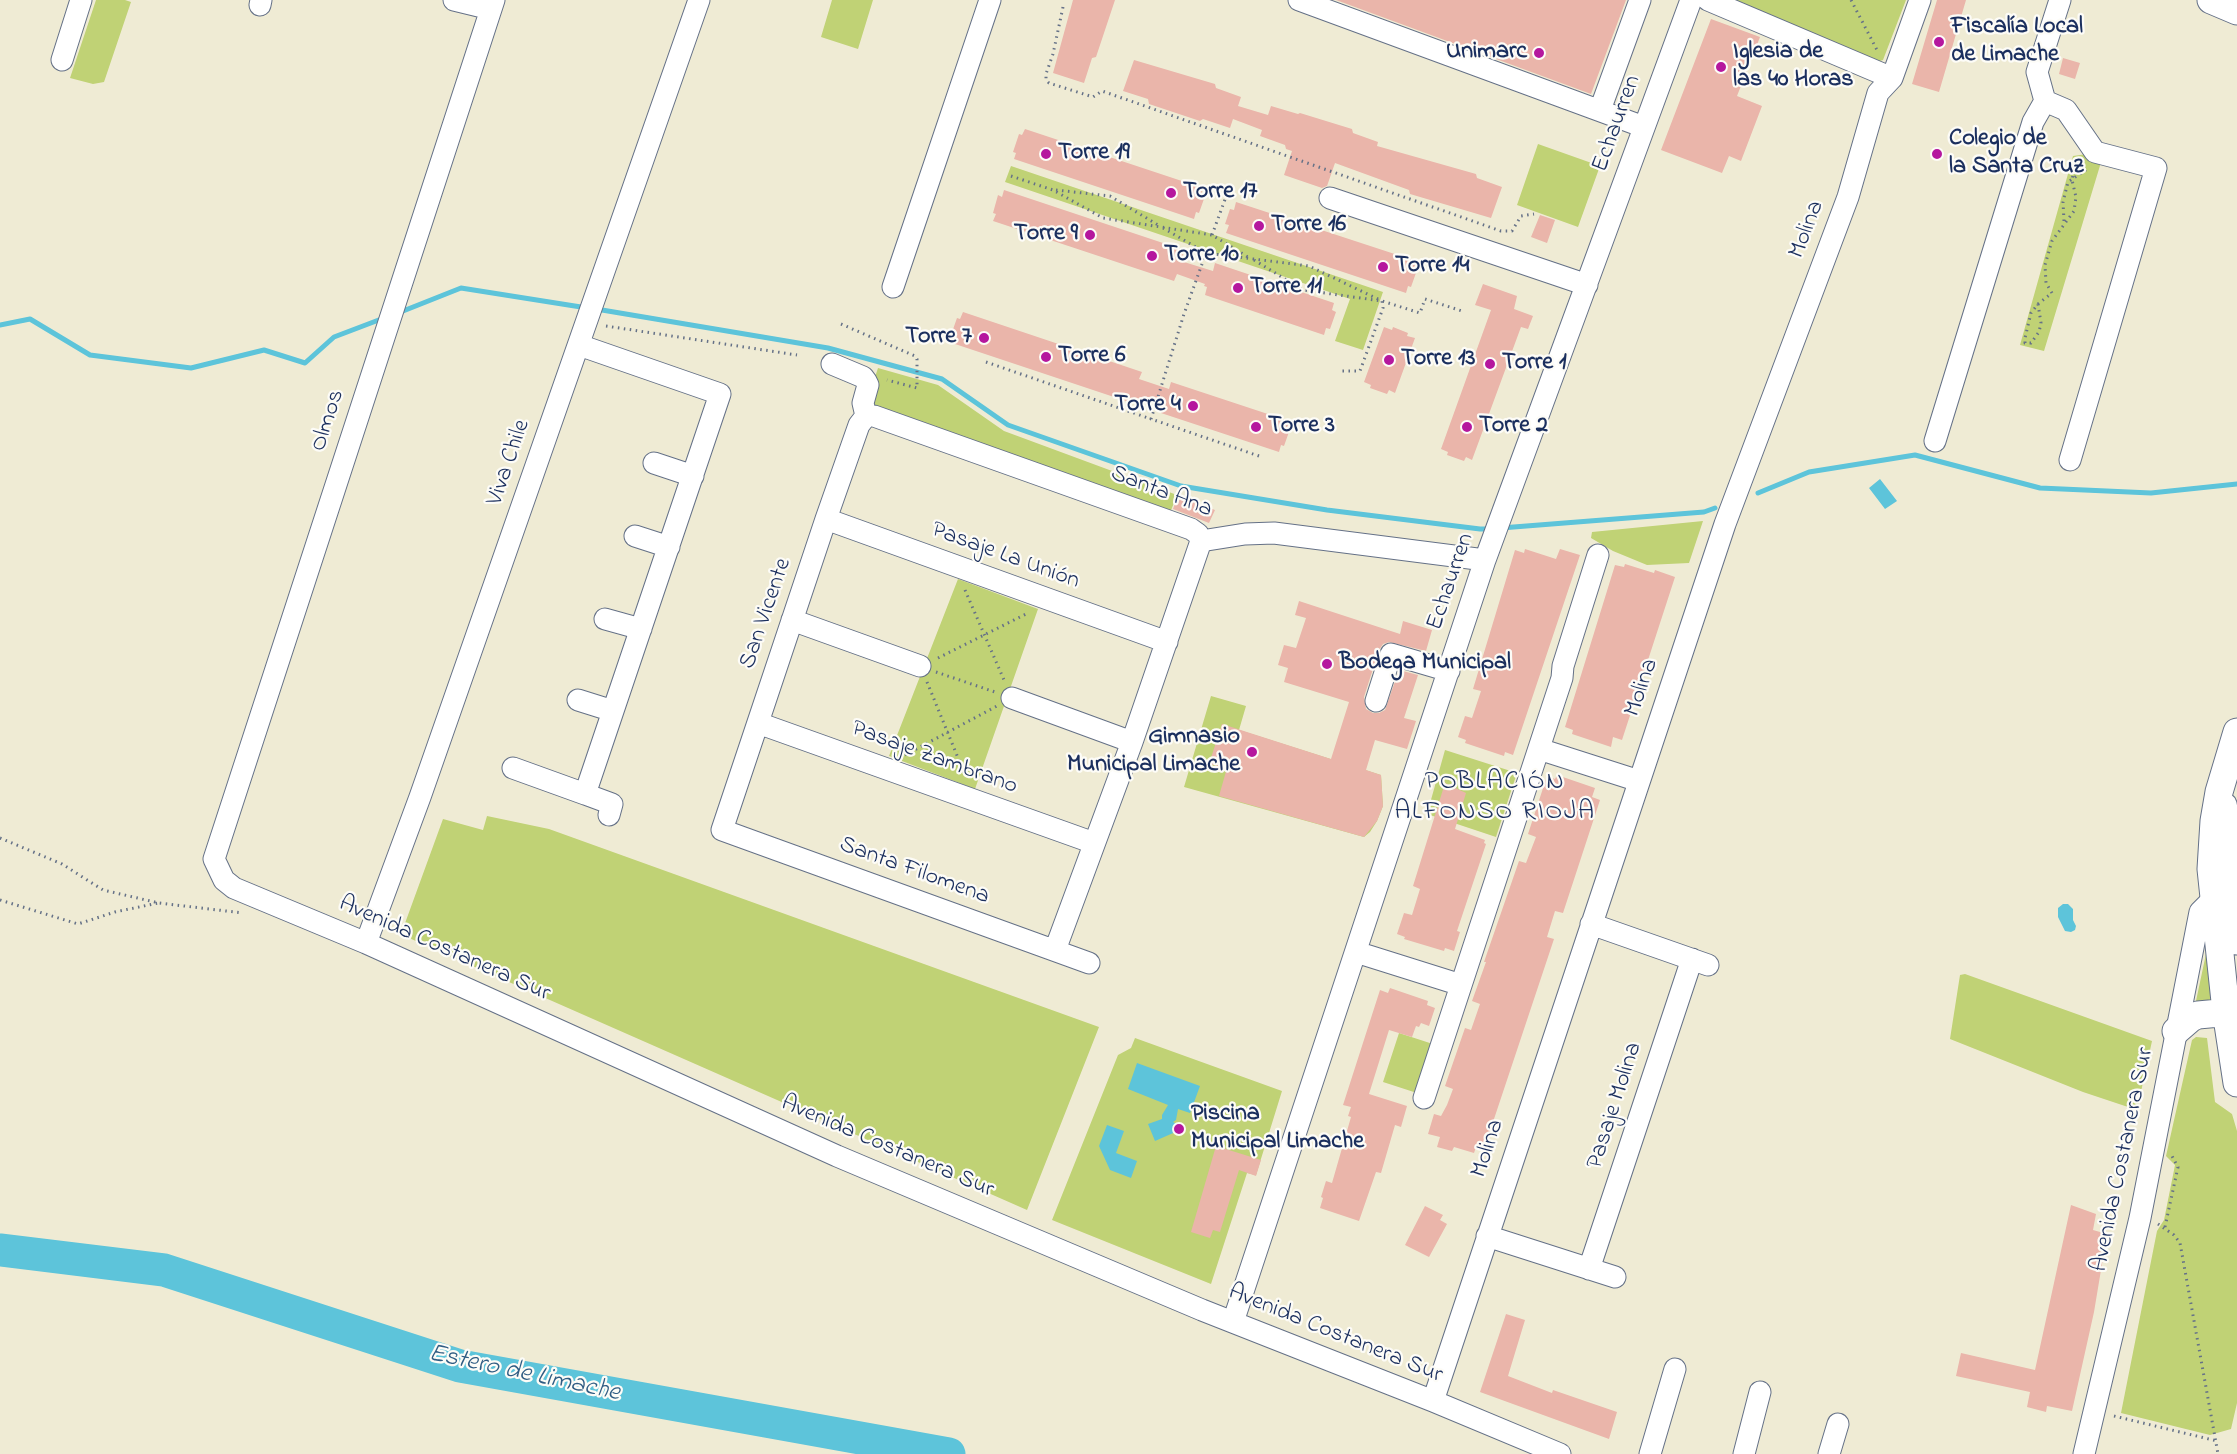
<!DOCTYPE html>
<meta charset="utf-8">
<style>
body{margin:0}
canvas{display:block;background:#efebd4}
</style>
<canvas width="2237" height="1454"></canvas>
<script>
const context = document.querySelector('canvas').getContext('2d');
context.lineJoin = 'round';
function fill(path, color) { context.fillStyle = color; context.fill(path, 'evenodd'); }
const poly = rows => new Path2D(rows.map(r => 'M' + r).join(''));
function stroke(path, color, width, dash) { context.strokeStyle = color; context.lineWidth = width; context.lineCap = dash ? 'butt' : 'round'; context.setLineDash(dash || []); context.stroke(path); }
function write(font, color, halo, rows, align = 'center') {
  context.font = font + ' "Indie Flower",sans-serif'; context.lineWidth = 4.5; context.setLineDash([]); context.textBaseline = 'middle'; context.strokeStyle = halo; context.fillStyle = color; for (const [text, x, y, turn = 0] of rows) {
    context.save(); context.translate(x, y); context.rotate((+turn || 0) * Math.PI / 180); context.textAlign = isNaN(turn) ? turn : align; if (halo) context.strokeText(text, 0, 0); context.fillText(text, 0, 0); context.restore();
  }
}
fill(poly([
 [96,0,125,0,131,2,104,82,93,84,70,78],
 [832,0,873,0,858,49,821,37],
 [1734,0,1906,0,1883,60,1874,63],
 [1538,144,1600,166,1578,227,1517,205],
 [2087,154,2102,159,2044,351,2020,345,2073,156],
 [1011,166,1383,292,1363,350,1335,341,1350,299,1005,182],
 [878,368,938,385,1004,431,1177,495,1170,513,874,407,869,395],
 [1703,521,1689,563,1647,565,1613,551,1591,538,1592,532],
 [958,579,1038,609,975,789,889,756],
 [1211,696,1246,706,1239,730,1381,775,1383,806,1377,821,1370,832,1364,837,1184,787],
 [1445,750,1517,773,1496,837,1427,814],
 [487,816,549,829,1099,1027,1027,1210,409,938,404,926,443,819,483,830],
 [2210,935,2216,1000,2196,1001],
 [1965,974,2152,1041,2137,1110,2083,1092,1950,1039,1960,975],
 [1399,1033,1436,1045,1420,1094,1383,1082],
 [2196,1037,2207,1038,2215,1102,2232,1114,2237,1131,2237,1403,2231,1429,2210,1435,2121,1413,2157,1231,2164,1220,2175,1165,2166,1156,2192,1040],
 [1135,1038,1282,1091,1256,1175,1247,1173,1211,1284,1052,1220,1118,1055,1131,1048]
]), '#c0d275');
fill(poly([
 [1880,479,1897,501,1885,509,1869,488],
 [2063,904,2068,904,2073,909,2073,920,2076,926,2075,930,2071,932,2065,931,2058,917,2058,908],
 [1137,1063,1200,1086,1190,1113,1178,1109,1176,1120,1173,1122,1178,1125,1180,1130,1155,1141,1148,1124,1162,1119,1162,1115,1168,1105,1128,1089],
 [1107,1125,1124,1131,1116,1153,1137,1161,1131,1178,1110,1170,1099,1146]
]), '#5dc4da');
stroke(poly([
 [602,310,828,348,942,379,1008,425,1181,486,1327,510,1480,529,1492,529],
 [398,313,461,288,581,307],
 [0,325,30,319,90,355,191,368,264,350,305,363,334,337,384,318],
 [1758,493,1809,472,1915,455,2040,488,2151,493,2237,484],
 [1501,528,1704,512,1715,508]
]), '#5dc4da', 5);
stroke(poly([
 [0,1250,164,1270,460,1366,949,1454]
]), '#5dc4da', 33);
fill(poly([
 [1073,0,1115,0,1096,57,1092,58,1084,83,1053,73],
 [1336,0,1626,0,1591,94],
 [1937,0,1966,0,1939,92,1912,84],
 [1711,19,1760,37,1737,96,1762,106,1741,161,1729,156,1722,173,1661,150],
 [2063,58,2080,63,2075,79,2059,74],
 [1134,60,1215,84,1216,88,1241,97,1238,106,1268,115,1271,106,1298,114,1300,113,1352,129,1353,133,1378,142,1377,146,1476,174,1477,178,1502,187,1491,218,1410,194,1409,190,1335,163,1327,186,1322,188,1284,175,1292,151,1286,149,1285,145,1260,136,1262,130,1233,119,1230,128,1203,119,1200,121,1149,104,1148,99,1123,91],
 [1025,129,1203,188,1201,194,1205,196,1199,213,1196,212,1194,219,1014,159,1016,153,1013,152,1019,134,1022,135],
 [1004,190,1184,250,1182,257,1186,258,1184,262,1213,271,1215,263,1334,303,1332,310,1336,312,1330,329,1326,328,1324,335,1205,295,1207,287,1204,286,1205,284,1177,274,1174,281,993,221,996,214,993,213,998,195,1002,197],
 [1236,202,1416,261,1414,268,1417,270,1411,287,1408,286,1406,293,1226,233,1229,225,1225,224,1230,209,1234,210],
 [1540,215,1555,220,1547,243,1531,237],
 [1483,284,1517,296,1514,309,1533,316,1528,329,1521,327,1472,460,1466,457,1464,461,1447,455,1448,452,1441,449,1491,310,1475,305],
 [963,312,1142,372,1139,379,1169,389,1171,382,1289,421,1287,428,1290,429,1284,446,1281,445,1279,452,1161,413,1163,405,1134,398,1132,403,952,343,954,336,951,335,957,318,960,319],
 [1384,327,1392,330,1393,327,1408,333,1407,336,1415,338,1395,393,1389,390,1387,394,1370,388,1371,385,1364,382],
 [1178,496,1215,510,1209,523,1173,509],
 [1525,549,1556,559,1560,549,1580,555,1513,755,1505,752,1504,756,1465,743,1466,740,1458,737,1465,716,1472,718,1481,691,1473,689,1515,550,1524,553],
 [1625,564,1654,573,1655,570,1675,577,1622,740,1613,737,1611,747,1572,734,1573,730,1565,727,1615,565,1624,567],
 [1299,601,1400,634,1403,621,1432,630,1426,651,1389,642,1383,644,1379,650,1364,697,1366,709,1373,713,1379,713,1385,710,1399,670,1418,675,1404,718,1416,721,1407,749,1375,740,1366,770,1381,775,1383,806,1377,821,1364,837,1219,796,1227,768,1209,764,1222,724,1331,759,1349,702,1284,682,1288,668,1278,665,1284,645,1296,648,1306,618,1295,615],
 [1557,775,1595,788,1592,797,1600,800,1563,913,1555,911,1547,937,1554,939,1485,1146,1477,1144,1474,1153,1454,1147,1452,1151,1437,1147,1440,1137,1428,1134,1434,1114,1441,1116,1447,1105,1453,1089,1445,1086,1465,1028,1471,1030,1480,1004,1472,1001,1486,962,1484,962,1519,861,1526,863,1536,837,1528,834,1547,776,1555,779],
 [1445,783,1466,793,1455,829,1485,840,1484,843,1486,844,1457,931,1460,932,1454,951,1445,948,1444,951,1404,939,1405,937,1397,934,1404,913,1412,915,1420,889,1413,886],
 [1390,988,1428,1001,1427,1005,1435,1008,1429,1026,1421,1023,1419,1027,1416,1026,1412,1037,1389,1030,1369,1094,1407,1106,1401,1127,1395,1125,1381,1173,1376,1172,1359,1221,1320,1208,1323,1198,1321,1197,1326,1181,1332,1183,1351,1117,1348,1116,1351,1107,1343,1105,1380,990,1388,993],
 [1216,1146,1261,1160,1256,1176,1239,1170,1220,1232,1213,1230,1210,1238,1191,1232],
 [2071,1205,2096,1214,2093,1230,2107,1234,2094,1312,2072,1411,2047,1406,2046,1412,2027,1407,2030,1392,1956,1376,1961,1353,2035,1370],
 [1425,1206,1443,1215,1440,1220,1447,1224,1429,1257,1405,1245],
 [1506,1314,1525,1320,1508,1376,1552,1393,1553,1390,1617,1412,1609,1439,1480,1392]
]), '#eab5aa');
const minor = poly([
 [454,0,491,9],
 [494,0,214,859,224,880,234,888,366,943,837,1156,1202,1310,1433,1401,1560,1454],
 [1299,0,1644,127],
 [1708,0,1892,78],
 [260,5,261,0],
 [62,60,81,0],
 [2045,101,2066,110,2095,152,2156,168,2070,460],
 [1600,110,1640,0],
 [1330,198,1587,285],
 [893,287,990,0],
 [832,364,863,377,866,381,868,385,863,403,866,416],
 [866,416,859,425,826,519,722,830,1089,963],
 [866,416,874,416,1191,529,1198,534,1201,541,1245,534,1274,533,1485,560],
 [1935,441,2033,122,2045,101,2037,72,2060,0],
 [654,463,693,476],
 [826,519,1167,642],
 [635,536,669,547],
 [605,619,641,629],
 [792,620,920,666],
 [1012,698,1132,742],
 [578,700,613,711],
 [1376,701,1391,654,1449,671],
 [758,723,1094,843],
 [1539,749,1639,781],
 [513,768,585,794,720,394,579,345],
 [585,794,612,804,609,815],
 [2226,804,2229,818,2237,836],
 [1591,924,1708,965],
 [366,943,420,797,699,0],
 [1055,950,1132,742,1201,541],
 [1356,952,1461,985],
 [1424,1098,1562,678,1563,666,1598,555],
 [1487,1236,1615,1277],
 [1589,1269,1692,959],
 [1233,1322,1485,560,1691,0],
 [1433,1401,1725,524,1848,197,1878,93,1892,78,1920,0],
 [1650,1454,1675,1369],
 [1744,1454,1760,1392],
 [1829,1454,1838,1424],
 [2084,1454,2140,1218,2200,912,2213,899,2224,898]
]);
const major = poly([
 [2211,0,2237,11],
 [2237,732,2219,792,2214,821,2211,869,2226,1011,2237,1083],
 [2227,838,2237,941],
 [2176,1031,2191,1018,2198,1015,2220,1013,2230,1008,2237,999]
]);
stroke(minor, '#657187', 23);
stroke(major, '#657187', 29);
stroke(poly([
 [1851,0,1877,50],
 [1063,7,1053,54,1046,74,1046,80,1049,83,1093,97,1102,91,1501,231,1512,231,1521,216,1534,214],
 [1011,176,1053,190,1103,218,1212,235,1248,257],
 [1056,190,1110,196,1158,225],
 [2064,221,2063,202,2068,182,2087,169],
 [1163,228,1206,253],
 [1212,235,1227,194],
 [1254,260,1303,290,1382,301,1420,313,1425,299,1462,311],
 [2038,304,2041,323,2039,332,2031,343,2025,343,2025,338,2031,313,2038,304,2052,293,2046,283,2045,265,2052,241,2074,211,2076,197,2072,180,2076,160],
 [841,324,915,356,917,359,917,388,887,380],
 [606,326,797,355],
 [986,362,1151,419],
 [1259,456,1151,419,1184,314,1206,253,1309,266,1382,301,1383,308,1360,371,1341,371],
 [965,590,1004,680],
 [938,658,1028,613],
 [936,672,995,692],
 [927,682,965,775],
 [905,755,997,706],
 [0,838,62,864,103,890,159,903,243,913],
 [0,900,78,924,115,912,158,903],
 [2158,1224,2174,1235,2180,1243,2218,1454],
 [2165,1227,2178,1167,2172,1156],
 [2114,1416,2217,1441]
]), '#657187', 3, [1.5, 4.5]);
stroke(minor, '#fff', 21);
stroke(major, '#fff', 27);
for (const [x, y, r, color] of [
 [1939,42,6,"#b5179e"],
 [1539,53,6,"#b5179e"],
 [1721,67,6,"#b5179e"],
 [1046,154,6,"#b5179e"],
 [1937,154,6,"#b5179e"],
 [1171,193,6,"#b5179e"],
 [1259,226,6,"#b5179e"],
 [1090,235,6,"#b5179e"],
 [1152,256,6,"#b5179e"],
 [1383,267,6,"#b5179e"],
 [1238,288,6,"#b5179e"],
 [984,338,6,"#b5179e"],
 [1046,357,6,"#b5179e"],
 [1389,360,6,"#b5179e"],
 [1490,364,6,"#b5179e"],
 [1193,406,6,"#b5179e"],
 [1256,427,6,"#b5179e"],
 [1467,427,6,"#b5179e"],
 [1327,664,6,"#b5179e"],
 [1252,752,6,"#b5179e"],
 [1179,1129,6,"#b5179e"]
]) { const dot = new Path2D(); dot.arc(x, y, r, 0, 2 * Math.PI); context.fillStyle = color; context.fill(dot); stroke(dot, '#fdfcf7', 2); }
write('bold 24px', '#1b2f5e', '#fdfcf7', [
 ["Fiscalía Local",1951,28],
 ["de Limache",1951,56],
 ["Unimarc",1527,53,"right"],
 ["Iglesia de",1733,53],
 ["las 40 Horas",1733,81],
 ["Colegio de",1949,140],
 ["la Santa Cruz",1949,168],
 ["Torre 19",1058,154],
 ["Torre 17",1183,193],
 ["Torre 16",1271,226],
 ["Torre 9",1078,235,"right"],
 ["Torre 10",1164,256],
 ["Torre 14",1395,267],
 ["Torre 11",1250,288],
 ["Torre 7",972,338,"right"],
 ["Torre 6",1058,357],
 ["Torre 13",1401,360],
 ["Torre 1",1502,364],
 ["Torre 4",1181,406,"right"],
 ["Torre 3",1268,427],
 ["Torre 2",1479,427],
 ["Bodega Municipal",1339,664],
 ["Gimnasio",1240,738,"right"],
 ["Municipal Limache",1240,766,"right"],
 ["Piscina",1191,1115],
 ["Municipal Limache",1191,1143]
], 'left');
write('24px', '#1b2f5e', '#fdfcf7', [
 ["Echaurren",1618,124,-70],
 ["Molina",1808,230,-69],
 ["Olmos",329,421,-72],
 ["Viva Chile",510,463,-71],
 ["Santa Ana",1161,493,21],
 ["Pasaje La Unión",1005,557,20],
 ["Echaurren",1452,582,-71],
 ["San Vicente",767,614,-71],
 ["Molina",1643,688,-71],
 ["Pasaje Zambrano",934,759,20],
 ["Santa Filomena",914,872,20],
 ["Avenida Costanera Sur",444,950,24],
 ["Pasaje Molina",1616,1106,-72],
 ["Avenida Costanera Sur",887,1148,23],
 ["Molina",1489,1149,-72],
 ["Avenida Costanera Sur",2124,1160,-78],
 ["Avenida Costanera Sur",1335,1335,22]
]);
context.letterSpacing = '1.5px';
write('26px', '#1b2f5e', '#fdfcf7', [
 ["POBLACIÓN",1495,784],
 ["ALFONSO RIOJA",1495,814]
]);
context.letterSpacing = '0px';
write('italic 26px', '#2f5c83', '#fdfcf7', [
 ["Estero de Limache",524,1375,12]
]);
</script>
